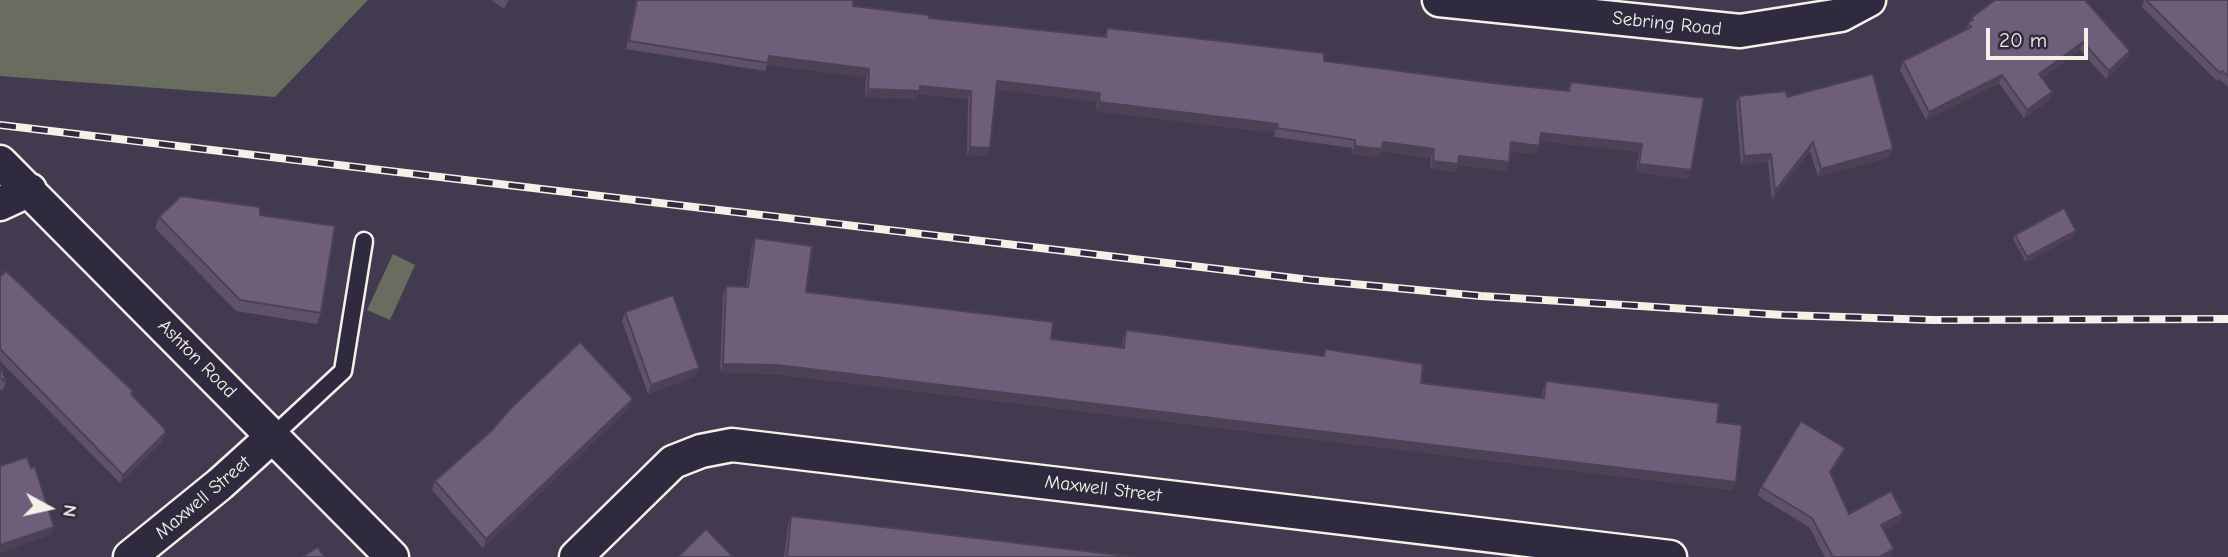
<!DOCTYPE html>
<style>
body{margin:0}
#map{position:relative;width:2228px;height:557px;overflow:hidden;background:#423a4f;font-family:"Comic Neue",sans-serif}
canvas{display:block}
.north{position:absolute;left:14px;top:473px;width:70px;height:70px;-webkit-text-stroke:5px #2f2a3d;paint-order:stroke;rotate:98deg;font-size:19px;font-weight:700;line-height:28px;text-align:center;color:#f4f1e8}
.north::after{content:'';display:block;margin:auto;width:24px;height:32px;background:#f4f1e8;clip-path:polygon(50% 0,100% 100%,50% 72%,0 100%)}
.scale{position:absolute;left:1986px;top:28px;width:102px;height:32px;box-sizing:border-box;border:4px solid #f4f1e8;border-top:0;padding-left:9px;font-size:21px;line-height:24px;white-space:nowrap;color:#f4f1e8;-webkit-text-stroke:5px #2f2a3d;paint-order:stroke}
</style>
<div id="map">
<canvas width="2228" height="557"></canvas>
<div class="north">N</div>
<div class="scale">20 m</div>
</div>
<script>
const context = document.querySelector('canvas').getContext('2d');
context.lineJoin = 'round';
function fill(path, color) { context.fillStyle = color; context.fill(path, 'evenodd'); }
const poly = rows => new Path2D(rows.map(r => 'M' + r).join(''));
function stroke(path, color, width, dash) { context.strokeStyle = color; context.lineWidth = width; context.lineCap = dash ? 'butt' : 'round'; context.setLineDash(dash || []); context.stroke(path); }
function write(font, color, halo, rows, align = 'center') {
  context.font = font + ' "Comic Neue",sans-serif'; context.lineWidth = 5; context.setLineDash([]); context.textBaseline = 'middle'; context.strokeStyle = halo; context.fillStyle = color; for (const [text, x, y, turn = 0] of rows) {
    context.save(); context.translate(x, y); context.rotate((+turn || 0) * Math.PI / 180); context.textAlign = isNaN(turn) ? turn : align; if (halo) context.strokeText(text, 0, 0); context.fillText(text, 0, 0); context.restore();
  }
}
fill(poly([
 [0,0,368,0,275,97,0,76],
 [393,254,415,265,390,320,367,310]
]), '#686d5f');
const service = poly([
 [273,436,343,371,364,241]
]);
const minor = poly([
 [1439,0,1740,31,1841,15,1869,0],
 [0,162,392,557],
 [0,204,30,190],
 [130,557,220,484,273,436],
 [576,557,673,462,701,451,732,445,1670,557]
]);
stroke(service, '#f4f1e8', 21);
stroke(minor, '#f4f1e8', 37);
stroke(service, '#2f2a3d', 16);
stroke(minor, '#2f2a3d', 32);
const rail = poly([
 [0,125,1311,280,1481,296,1783,315,1933,320,2228,319]
]);
stroke(rail, '#f4f1e8', 8);
stroke(rail, '#2f2a3d', 5, [16]);
fill(poly([
 [491,0,509,0,504,9],
 [636,0,853,0,853,6,929,18,1104,37,1107,28,1324,61,1492,83,1567,91,1571,82,1688,179,1636,172,1639,152,1540,141,1536,154,1510,151,1506,171,1458,165,1455,172,1430,169,1431,158,1381,151,1379,157,1351,154,1352,148,1274,137,1275,133,1096,111,1097,102,996,89,987,156,967,155,968,99,919,94,917,99,865,97,866,77,767,65,765,71,626,49],
 [1995,0,2127,59,2106,79,2080,50,2042,78,2052,92,2049,100,2024,118,1999,83,1926,120,1900,70,1903,61,1966,29,1971,18],
 [2144,0,2228,0,2228,87,2219,79,2217,81,2142,7],
 [1739,96,1787,97,1890,157,1818,177,1810,151,1772,200,1768,162,1741,165,1736,104],
 [260,215,321,313,317,324,236,311,155,228,159,217],
 [2015,235,2074,236,2026,262,2013,239],
 [755,238,806,292,1051,339,1122,348,1123,339,1126,330,1323,356,1325,349,1421,383,1542,398,1543,390,1546,381,1717,422,1733,490,774,374,720,372,723,295,726,286,746,287,752,247],
 [0,277,133,391,132,395,165,433,162,442,120,483,0,361],
 [625,312,696,376,648,394,622,321],
 [0,364,6,383,2,391,0,389],
 [630,407,483,548,432,490,435,481],
 [1842,456,1830,474,1849,514,1900,522,1884,530,1891,557,1825,557,1809,527,1758,496,1761,487],
 [791,516,1135,557,784,557,788,525]
]), '#5f5169');
fill(poly([
 [2083,42,2080,50,2036,82,2039,74],
 [2130,51,2127,59,2106,79,2109,71],
 [769,56,869,69,866,77,767,65],
 [2002,75,1999,83,1926,120,1929,112],
 [997,81,1100,93,1097,102,994,89],
 [920,86,971,91,968,99,919,94,917,99,865,97,868,89],
 [2052,92,2049,100,2024,118,2027,110],
 [1099,102,1278,124,1275,133,1096,111],
 [1541,133,1642,144,1639,152,1538,141],
 [1383,142,1434,149,1431,158,1381,151,1379,157,1351,154,1355,146],
 [1511,142,1539,146,1536,154,1508,151],
 [1813,142,1810,151,1772,200,1775,191],
 [970,147,990,148,987,156,967,155],
 [1893,149,1890,157,1818,177,1821,169],
 [1771,154,1768,162,1741,165,1744,156],
 [1459,156,1509,162,1506,171,1458,165,1455,172,1430,169,1433,161],
 [1639,164,1691,170,1688,179,1636,172],
 [2076,231,2074,236,2026,262,2027,257],
 [723,364,777,365,1736,482,1733,490,774,374,720,372],
 [699,368,696,376,648,394,651,385],
 [633,399,630,407,483,548,486,539],
 [165,433,162,442,120,483,123,475],
 [1845,448,1842,456,1827,481,1830,472],
 [1903,514,1900,522,1878,534,1881,525],
 [54,527,51,535,0,553,0,545],
 [1894,549,1891,557,1879,557]
]), '#4d4255');
const building = poly([
 [637,0,853,0,853,6,929,15,929,18,1106,37,1107,28,1324,53,1324,61,1492,83,1569,91,1571,82,1704,98,1691,170,1639,164,1642,144,1541,133,1539,146,1511,142,1509,162,1459,156,1458,164,1433,161,1434,149,1383,142,1382,149,1355,146,1355,140,1277,128,1278,124,1099,102,1100,93,997,81,990,148,970,147,971,91,920,86,920,91,868,89,869,69,769,56,768,63,629,41,637,0],
 [1995,0,2085,0,2130,51,2109,71,2083,42,2039,74,2052,92,2027,110,2002,75,1929,112,1903,61,1971,27,1968,23,1973,20,1971,18,1995,0],
 [2146,0,2228,0,2228,76,2222,71,2220,73,2146,0],
 [1873,74,1893,149,1821,169,1813,142,1775,191,1771,154,1744,156,1739,96,1786,91,1787,97,1873,74],
 [181,196,260,207,260,215,335,226,321,313,240,300,159,217,181,196],
 [2064,208,2076,231,2027,257,2015,235,2064,208],
 [755,238,812,246,806,292,1053,322,1051,339,1124,348,1126,330,1324,356,1325,349,1423,364,1421,383,1544,398,1546,381,1719,403,1717,422,1742,425,1736,482,777,365,723,364,726,286,748,287,755,238],
 [6,271,133,391,131,394,165,429,165,433,123,475,0,349,0,277,6,271],
 [673,295,699,368,651,385,625,312,673,295],
 [580,342,633,399,486,539,435,481,491,431,511,408,580,342],
 [0,364,6,383,0,377,0,364],
 [1801,421,1845,448,1830,472,1849,514,1891,491,1903,514,1881,525,1894,549,1879,557,1833,557,1812,518,1761,487,1801,421],
 [27,457,31,468,35,467,54,527,0,545,0,466,27,457],
 [791,516,1135,557,787,557,791,516],
 [706,529,733,557,678,557,706,529],
 [318,547,324,557,302,557,318,547]
]);
fill(building, '#6e5e7a');
stroke(building, '#4d4255', 2);
write('19px', '#f4f1e8', '#2f2a3d', [
 ["Sebring Road",1667,24,6],
 ["Ashton Road",197,359,45],
 ["Maxwell Street",1103,489,7],
 ["Maxwell Street",203,498,-40]
]);
</script>
